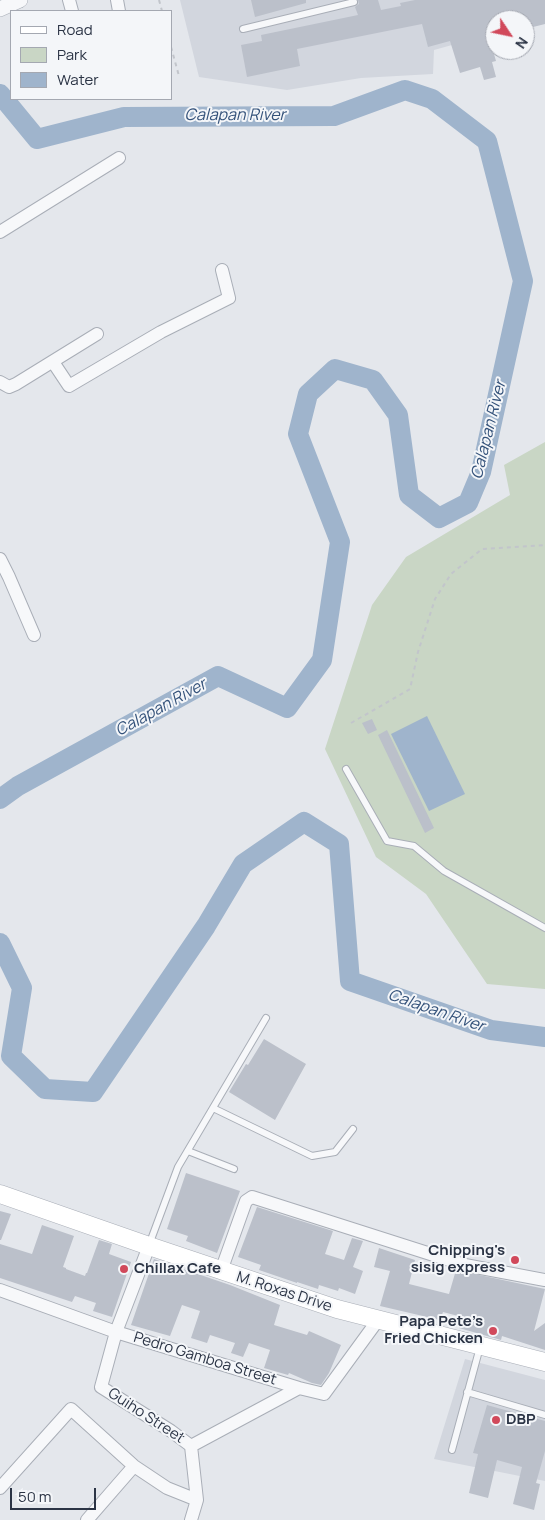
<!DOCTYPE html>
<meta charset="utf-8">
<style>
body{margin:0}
#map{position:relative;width:545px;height:1520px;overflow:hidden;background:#e4e7ec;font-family:Manrope,sans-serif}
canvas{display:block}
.legend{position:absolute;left:10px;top:10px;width:162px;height:90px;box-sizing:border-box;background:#f4f6f9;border:1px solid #a4a8b1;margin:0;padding:6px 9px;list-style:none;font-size:15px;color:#2b3445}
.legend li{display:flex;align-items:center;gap:10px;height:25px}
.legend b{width:25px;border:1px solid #a4a8b1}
.north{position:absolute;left:485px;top:10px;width:50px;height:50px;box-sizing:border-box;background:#f4f6f9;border:1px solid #a4a8b1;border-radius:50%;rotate:124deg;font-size:14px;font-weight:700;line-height:20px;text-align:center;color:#2b3445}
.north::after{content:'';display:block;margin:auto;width:18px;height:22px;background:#d1495b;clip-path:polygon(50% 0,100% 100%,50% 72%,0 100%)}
.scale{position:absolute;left:10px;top:1488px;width:86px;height:22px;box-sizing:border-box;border:2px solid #2b3445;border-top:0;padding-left:6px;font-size:15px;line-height:18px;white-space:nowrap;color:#2b3445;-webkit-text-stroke:4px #f4f6f9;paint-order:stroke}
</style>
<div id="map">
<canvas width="545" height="1520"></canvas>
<ul class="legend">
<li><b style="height:6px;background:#fff"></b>Road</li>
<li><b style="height:14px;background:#c9d6c5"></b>Park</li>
<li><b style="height:14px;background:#9fb4cc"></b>Water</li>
</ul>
<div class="north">N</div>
<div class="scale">50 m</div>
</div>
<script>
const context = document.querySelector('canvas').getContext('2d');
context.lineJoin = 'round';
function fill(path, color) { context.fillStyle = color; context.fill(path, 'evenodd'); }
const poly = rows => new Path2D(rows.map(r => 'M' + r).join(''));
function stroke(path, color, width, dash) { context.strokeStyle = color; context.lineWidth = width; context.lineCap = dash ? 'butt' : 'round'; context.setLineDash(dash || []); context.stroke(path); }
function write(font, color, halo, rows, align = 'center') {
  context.font = font + ' Manrope,sans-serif'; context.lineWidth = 4; context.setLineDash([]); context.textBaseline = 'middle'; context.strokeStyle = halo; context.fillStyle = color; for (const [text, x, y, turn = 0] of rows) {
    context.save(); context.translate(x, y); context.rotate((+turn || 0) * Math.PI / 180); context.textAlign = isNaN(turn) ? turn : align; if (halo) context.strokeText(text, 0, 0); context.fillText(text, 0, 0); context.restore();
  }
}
fill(poly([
 [180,0,545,0,525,20,495,20,495,33,434,50,433,74,361,78,287,90,199,77],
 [465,1359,545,1380,545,1481,434,1459]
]), '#d2d6de');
fill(poly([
 [545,442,545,989,487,984,426,894,376,857,325,749,372,605,406,557,510,495,504,465]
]), '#c9d6c5');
fill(poly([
 [427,716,465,794,429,811,391,734]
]), '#9fb4cc');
stroke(poly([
 [0,94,37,139,124,117,334,116,405,90,432,99,487,141,523,281,481,472,468,503,439,518,409,495,398,415,373,380,335,369,308,394,298,434,340,542,322,660,287,708,218,676,18,786,0,799],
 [0,943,22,988,11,1056,45,1089,93,1092,206,926,243,864,304,822,339,844,350,981,491,1030,545,1037]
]), '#9fb4cc', 20);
fill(poly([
 [251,0,306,0,306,3,255,17],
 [358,0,378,0,381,10,401,6,400,3,415,0,545,0,545,24,525,29,525,20,495,20,495,46,492,47,496,61,492,62,496,77,484,80,480,67,460,73,450,41,428,47,422,24,297,49,300,66,247,77,241,45,262,41,261,35,358,15,355,7,359,4],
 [372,719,377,730,368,734,362,723],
 [387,730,434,828,425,833,378,735],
 [264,1039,306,1064,275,1120,229,1092,246,1064,248,1065],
 [186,1173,240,1191,217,1253,186,1241,188,1236,167,1229],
 [257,1207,333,1231,325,1254,344,1260,352,1238,363,1241,353,1267,363,1271,355,1294,339,1288,338,1291,319,1285,318,1289,297,1282,297,1283,259,1270,261,1265,238,1257],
 [0,1211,11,1214,1,1240,0,1240],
 [42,1225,74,1236,63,1267,66,1268,66,1269,85,1276,86,1273,87,1273,99,1240,112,1244,109,1254,131,1262,112,1317,93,1311,96,1303,75,1296,72,1302,0,1278,0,1244,32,1254],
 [379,1248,415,1260,409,1284,449,1294,456,1270,545,1289,534,1331,545,1323,545,1350,502,1336,501,1340,459,1328,462,1317,443,1312,440,1320,380,1306,390,1271,374,1267],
 [154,1259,230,1285,280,1305,274,1325,307,1335,309,1331,341,1345,329,1373,321,1385,312,1383,289,1373,288,1375,264,1368,270,1350,249,1343,243,1357,231,1353,235,1343,210,1335,207,1343,191,1338,200,1311,182,1305,170,1336,131,1325],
 [487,1405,545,1421,545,1451,536,1483,540,1484,534,1510,513,1504,522,1467,497,1460,488,1498,469,1493,478,1454,473,1453]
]), '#bbc0ca');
const service = poly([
 [243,29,354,2],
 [346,769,387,841,414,846,444,871,545,928],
 [213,1108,312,1156,335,1152,353,1129],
 [188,1151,234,1169],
 [149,1245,178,1167,266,1018],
 [467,1392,545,1415],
 [452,1450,480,1347]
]);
const minor = poly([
 [69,0,72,11],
 [117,0,119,11],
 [0,232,119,158],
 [53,362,69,386,161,332,229,298,222,270],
 [0,382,9,387,16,384,97,334],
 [0,559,9,577,34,635],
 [149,1246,116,1332,101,1387,171,1431,191,1446],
 [221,1271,246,1201,252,1197,465,1265,545,1280],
 [0,1290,116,1332,299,1388,324,1394,378,1320],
 [0,1488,71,1409,134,1466,167,1488,197,1500],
 [87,1520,134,1466],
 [191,1520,197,1500,191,1446,299,1388]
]);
const tertiary = poly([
 [0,9,20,0]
]);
const secondary = poly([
 [0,1194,149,1246,337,1309,545,1362]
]);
stroke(service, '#a9aeb7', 8);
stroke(minor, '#a9aeb7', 14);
stroke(tertiary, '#a9aeb7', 16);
stroke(secondary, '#a9aeb7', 19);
stroke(poly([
 [159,0,162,11],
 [171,47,179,76],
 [351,723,410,689,418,652,435,599,451,574,482,549,545,545]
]), '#c2c5cb', 2, [4, 4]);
stroke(service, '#f7f8fa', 6);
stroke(minor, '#f7f8fa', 12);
stroke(tertiary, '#f7f8fa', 15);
stroke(secondary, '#fff', 18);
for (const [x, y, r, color] of [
 [515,1260,5,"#d1495b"],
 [124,1269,5,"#d1495b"],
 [493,1331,5,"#d1495b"],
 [496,1420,5,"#d1495b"]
]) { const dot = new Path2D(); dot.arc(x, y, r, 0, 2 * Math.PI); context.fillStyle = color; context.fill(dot); stroke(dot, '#f4f6f9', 2); }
write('bold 15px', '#2b3445', '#f4f6f9', [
 ["Chipping's",505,1251],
 ["sisig express",505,1268],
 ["Chillax Cafe",134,1269,"left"],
 ["Papa Pete’s",483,1322],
 ["Fried Chicken",483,1339],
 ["DBP",506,1420,"left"]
], 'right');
write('15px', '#2b3445', '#f4f6f9', [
 ["M. Roxas Drive",284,1292,18],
 ["Pedro Gamboa Street",205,1359,17],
 ["Guiho Street",146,1416,33]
]);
write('italic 16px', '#34527a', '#f4f6f9', [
 ["Calapan River",235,116],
 ["Calapan River",489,430,-76],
 ["Calapan River",161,708,-29],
 ["Calapan River",436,1011,19]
]);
</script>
